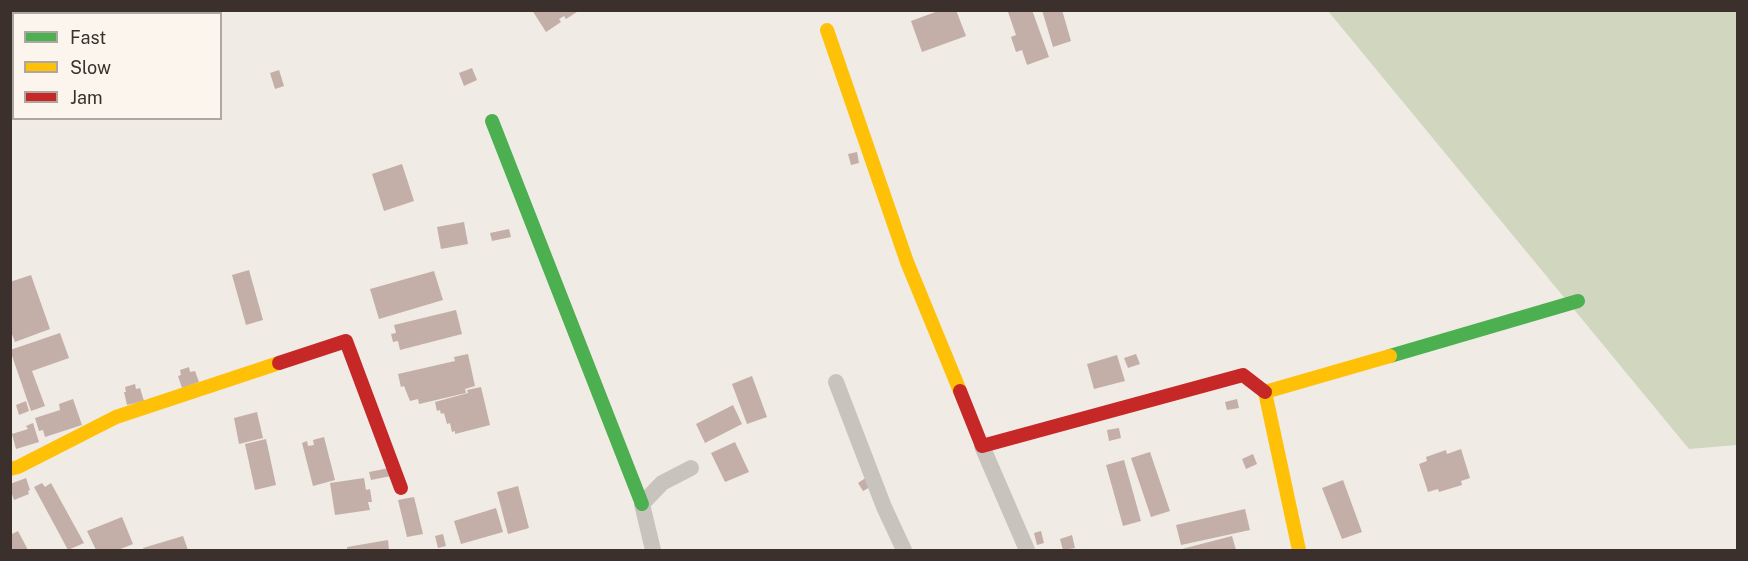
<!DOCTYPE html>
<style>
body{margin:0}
#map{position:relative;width:1748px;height:561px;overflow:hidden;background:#f0ebe5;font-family:"Public Sans",sans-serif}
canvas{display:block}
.frame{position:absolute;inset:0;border:12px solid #3b302b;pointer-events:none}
.legend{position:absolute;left:12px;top:12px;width:210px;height:108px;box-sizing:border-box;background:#fbf5ee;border:2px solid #aea6a0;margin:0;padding:8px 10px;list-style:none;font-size:18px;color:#3b302b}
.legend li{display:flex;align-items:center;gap:12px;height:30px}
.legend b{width:30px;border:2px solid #aea6a0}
</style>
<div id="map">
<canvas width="1748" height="561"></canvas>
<div class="frame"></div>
<ul class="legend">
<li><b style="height:8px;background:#4caf50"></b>Fast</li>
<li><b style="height:8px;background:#ffc107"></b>Slow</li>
<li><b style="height:8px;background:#c62828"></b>Jam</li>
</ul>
</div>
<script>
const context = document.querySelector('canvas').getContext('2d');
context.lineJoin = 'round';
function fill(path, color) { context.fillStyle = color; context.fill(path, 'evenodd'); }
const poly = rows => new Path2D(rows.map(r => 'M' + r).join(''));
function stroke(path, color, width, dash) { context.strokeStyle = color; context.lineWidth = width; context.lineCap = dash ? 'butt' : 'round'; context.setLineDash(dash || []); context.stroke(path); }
fill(poly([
 [1328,11,1737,11,1737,445,1689,449]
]), '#d1d6bf');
fill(poly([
 [124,10,148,10,149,14,124,14],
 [532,10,580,10,566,19,564,16,559,19,561,22,546,32],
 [941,10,956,10,966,36,922,52,911,21],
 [1013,10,1032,10,1049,57,1027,65,1022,50,1016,52,1011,37,1016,35,1008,12],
 [1042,10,1062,10,1071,41,1053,47],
 [472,68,477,80,464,86,459,73],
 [279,70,284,86,275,89,270,73],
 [857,152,859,163,851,165,848,154],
 [402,164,414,201,384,211,372,174],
 [464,222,468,244,441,249,437,227],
 [509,229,511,237,492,241,490,233],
 [249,270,263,320,246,325,232,275],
 [434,271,443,300,379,319,370,289],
 [31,275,50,329,15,342,10,329,10,282],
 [456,310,462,334,400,350,398,341,393,342,391,334,396,333,394,325],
 [60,333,69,358,32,371,45,406,31,411,10,350],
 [468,354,475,386,465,389,466,393,419,404,418,399,410,401,404,386,401,387,398,374,455,361,454,357],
 [1136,354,1140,364,1128,368,1124,358],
 [1117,355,1125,381,1094,389,1087,364],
 [189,367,190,372,195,371,199,382,182,388,178,376,181,375,180,370],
 [752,376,767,417,747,424,732,384],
 [135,384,136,389,140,388,144,401,127,405,124,392,126,392,125,387],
 [481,387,490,425,455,434,455,431,452,432,450,423,447,424,444,413,441,414,440,410,437,411,435,402,468,393,467,390],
 [73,399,82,425,45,437,43,430,39,431,35,418,60,410,59,404],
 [1237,399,1239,408,1227,410,1225,402],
 [26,401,29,411,19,415,16,405],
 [733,405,742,424,705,443,696,424],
 [257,412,263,438,239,444,234,418],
 [33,423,39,442,16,449,12,434,28,429,26,426],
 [1119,428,1121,438,1109,441,1107,430],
 [324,437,335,480,313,486,302,443,307,441,308,446,314,445,313,440],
 [266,439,276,485,255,490,245,444],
 [735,442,749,472,725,482,711,453],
 [1461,449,1470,478,1461,481,1462,485,1439,492,1438,489,1428,492,1419,464,1427,461,1426,457,1446,450,1447,454],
 [1150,452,1170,511,1151,517,1131,458],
 [1253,454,1257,464,1246,469,1242,459],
 [1124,460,1141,521,1123,526,1106,465],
 [389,468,391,476,371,480,369,472],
 [867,477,872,486,863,491,858,483],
 [26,478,30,490,28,491,29,494,14,500,12,494,10,494,10,484],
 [364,478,366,490,370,489,372,502,368,502,370,510,335,515,330,483],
 [1343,480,1362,532,1342,539,1322,488],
 [42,483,45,487,51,483,84,543,68,550,34,487],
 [518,486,529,528,508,534,497,492],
 [414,497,423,534,407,537,398,500],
 [496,508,503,532,461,544,454,521],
 [1245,509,1250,530,1181,545,1176,525],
 [122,517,133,544,118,550,96,550,87,531],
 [18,531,28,550,10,550,10,535],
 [1041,531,1044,543,1037,545,1034,533],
 [443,534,446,546,438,548,435,536],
 [1072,535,1075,548,1063,550,1060,539],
 [183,536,188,550,144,550,143,548],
 [1232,536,1236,550,1178,550],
 [388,540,389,550,347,550,347,547]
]), '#c3afa7');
stroke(poly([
 [836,382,884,507,904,550],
 [982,446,1027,550],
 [653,550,642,504,662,483,691,468]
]), '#c9c3be', 16);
stroke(poly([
 [492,121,642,504],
 [1390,356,1578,301]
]), '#4caf50', 14);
stroke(poly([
 [827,30,907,262,960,391],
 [10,469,18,467,116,417,279,363],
 [1299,550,1265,392,1390,356]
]), '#ffc107', 14);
stroke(poly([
 [279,363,346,341,401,488],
 [960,391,982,446,1243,375,1265,392]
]), '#c62828', 14);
</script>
